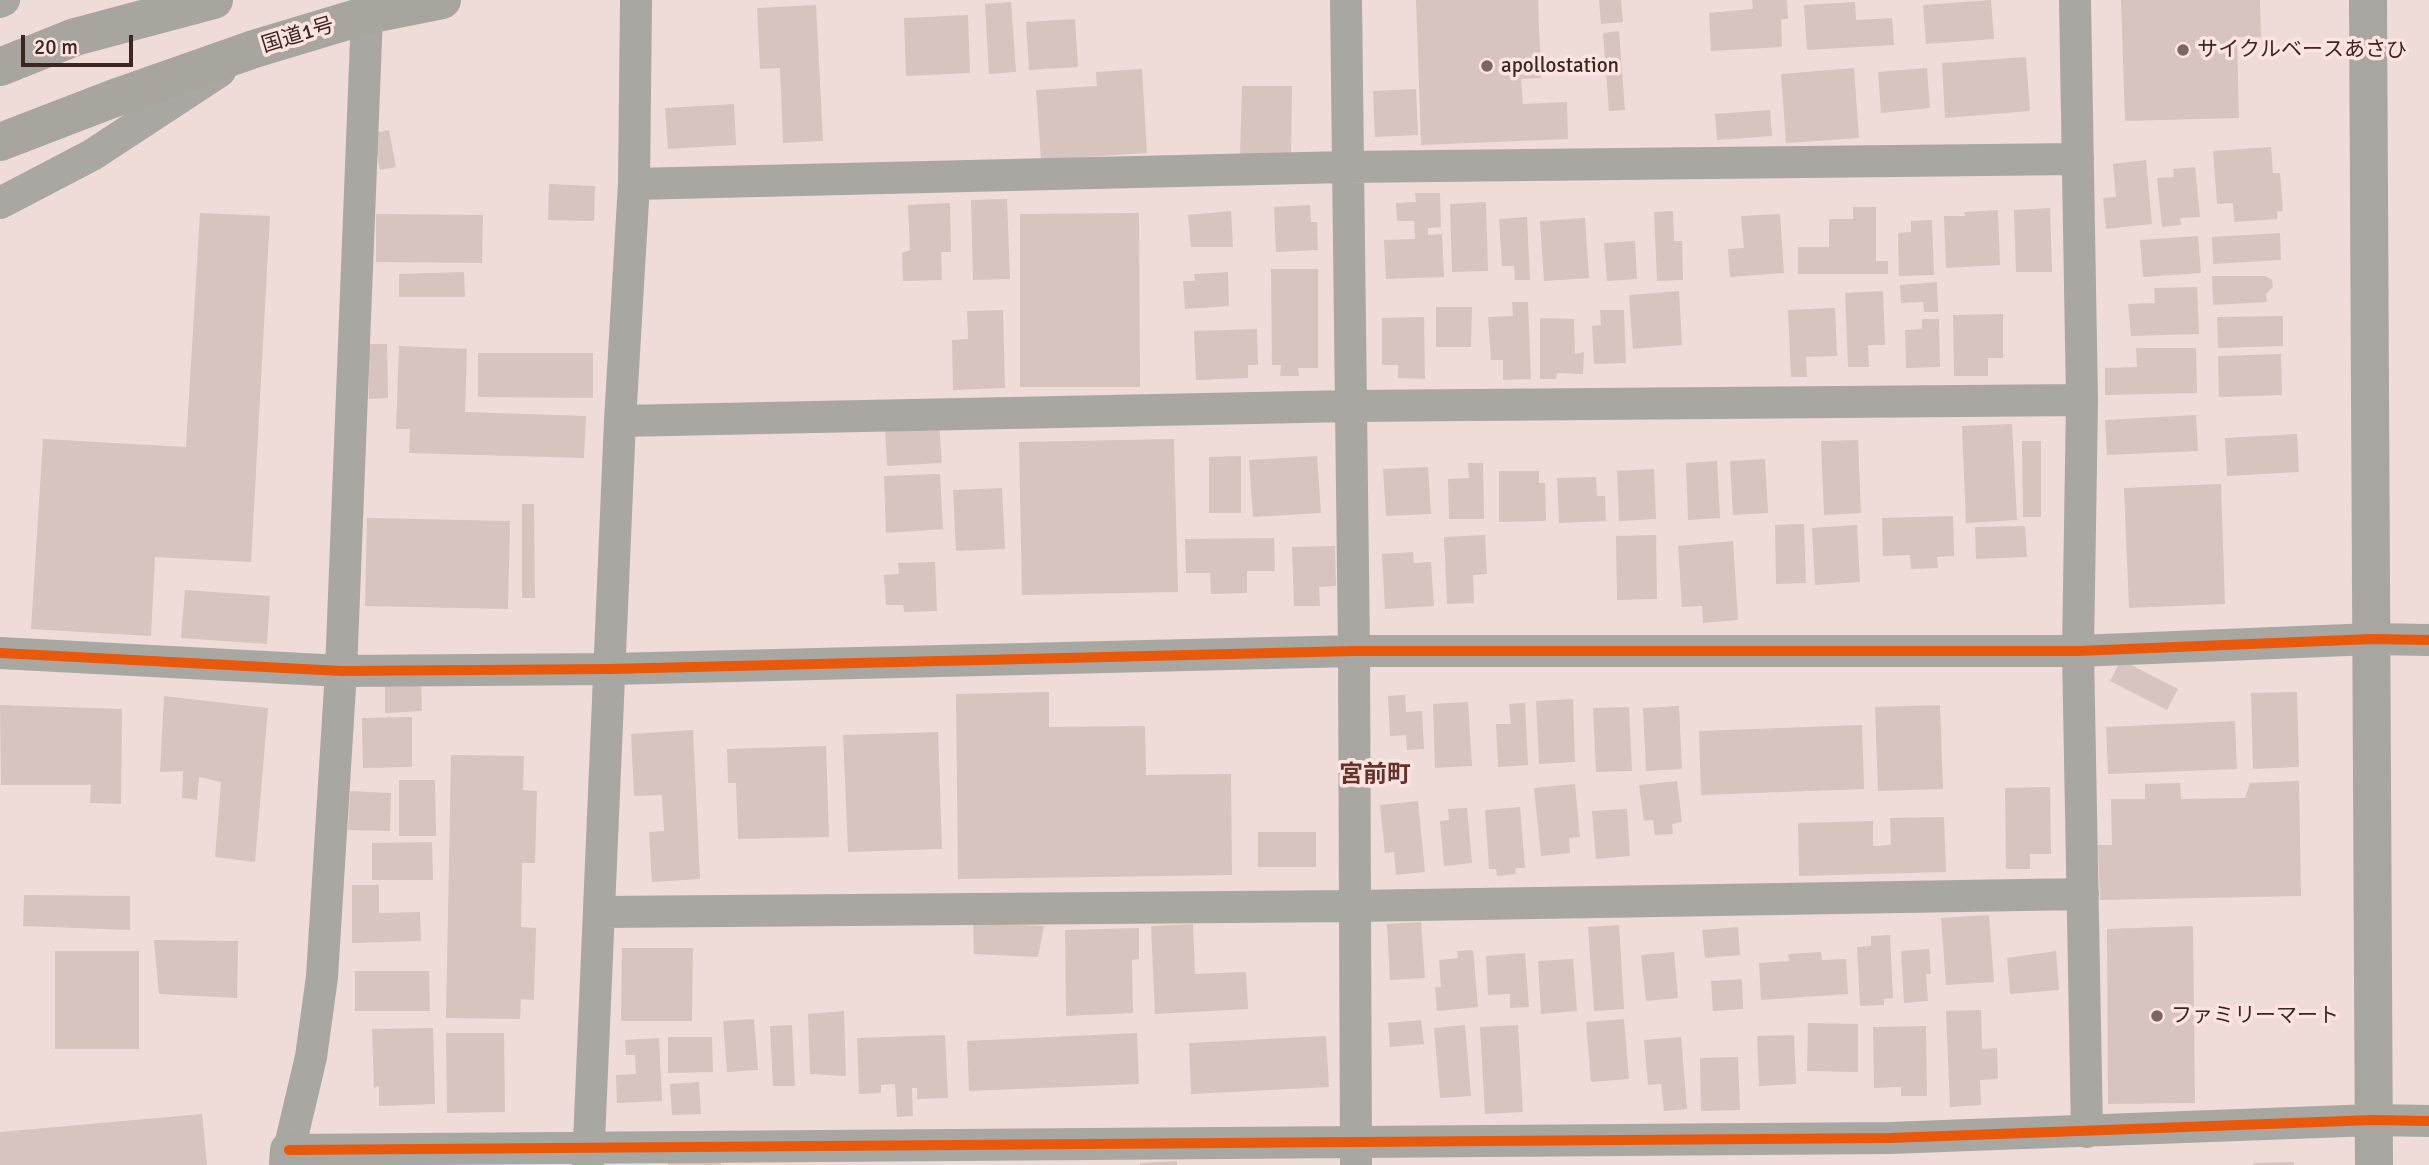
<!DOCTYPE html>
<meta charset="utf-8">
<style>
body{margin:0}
#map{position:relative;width:2429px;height:1165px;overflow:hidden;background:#efdbd8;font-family:Signika,sans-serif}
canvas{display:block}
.scale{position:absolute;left:21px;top:35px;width:112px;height:32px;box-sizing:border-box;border:4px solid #3d2522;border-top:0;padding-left:9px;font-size:21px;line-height:24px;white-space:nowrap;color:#3d2522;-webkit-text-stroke:5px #fee4e0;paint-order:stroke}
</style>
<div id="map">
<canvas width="2429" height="1165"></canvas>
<div class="scale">20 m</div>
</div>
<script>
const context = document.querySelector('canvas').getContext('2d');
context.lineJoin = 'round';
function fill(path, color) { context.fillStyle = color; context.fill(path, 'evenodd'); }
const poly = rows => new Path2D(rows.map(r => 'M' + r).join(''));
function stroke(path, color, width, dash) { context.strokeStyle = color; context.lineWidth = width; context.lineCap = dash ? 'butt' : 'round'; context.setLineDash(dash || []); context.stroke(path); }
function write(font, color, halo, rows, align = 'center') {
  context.font = font + ' Signika,"Noto Sans JP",sans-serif'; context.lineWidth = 7; context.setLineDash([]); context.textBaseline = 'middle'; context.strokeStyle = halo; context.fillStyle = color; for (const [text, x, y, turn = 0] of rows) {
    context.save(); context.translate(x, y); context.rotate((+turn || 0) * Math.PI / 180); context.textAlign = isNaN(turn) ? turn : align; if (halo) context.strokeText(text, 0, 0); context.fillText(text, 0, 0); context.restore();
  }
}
fill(poly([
 [1416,0,1538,0,1541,78,1521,79,1523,104,1567,102,1568,139,1421,145],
 [1599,0,1621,0,1623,22,1601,24],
 [1752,0,1787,0,1788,19,1781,19,1782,47,1711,51,1709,13,1753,9],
 [1991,0,1994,39,1926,44,1923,5],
 [2121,0,2260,0,2261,37,2237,37,2239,118,2125,121],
 [1011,2,1016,72,989,74,985,4],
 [1855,2,1856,20,1892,18,1894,45,1807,50,1804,5],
 [816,5,823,141,783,143,780,68,760,69,757,8],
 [968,15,970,73,906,76,904,18],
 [1075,19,1078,67,1029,70,1026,22],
 [1619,31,1625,110,1609,111,1603,33],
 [2026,57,2030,111,1945,118,1942,63],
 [1854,68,1859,138,1786,143,1781,74],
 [1927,68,1930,108,1881,113,1878,72],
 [1142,69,1147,153,1041,160,1036,90,1097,86,1096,72],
 [1242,86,1292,86,1291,154,1240,154],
 [1416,89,1418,135,1375,137,1373,91],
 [734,104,736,145,668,149,665,108],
 [1770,110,1772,136,1717,140,1715,114],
 [389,130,396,167,380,170,373,133],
 [2271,147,2273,173,2280,173,2283,211,2277,211,2277,219,2234,222,2233,203,2217,204,2213,151],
 [2146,160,2152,224,2106,229,2103,198,2116,197,2113,164],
 [2195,167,2200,217,2180,218,2181,225,2162,227,2157,178,2174,177,2173,169],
 [549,184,595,186,594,221,548,220],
 [1415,193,1440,193,1441,227,1428,228,1428,235,1442,234,1444,277,1386,279,1384,240,1415,239,1414,221,1397,221,1396,203,1416,202],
 [1007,199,1010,279,973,280,971,200],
 [1486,202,1488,271,1452,272,1450,204],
 [950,203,951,252,941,252,942,280,903,281,902,253,910,250,908,205],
 [1310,205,1311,222,1317,222,1318,250,1276,252,1274,207],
 [1853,207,1876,207,1876,261,1888,261,1888,274,1798,274,1798,247,1829,247,1829,219,1853,219],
 [2050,208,2052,272,2016,272,2014,210],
 [1998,210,2000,265,1946,268,1944,216,1965,216,1964,212],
 [1231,211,1233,247,1191,247,1188,215],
 [1673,211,1674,241,1682,241,1683,280,1657,281,1654,212],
 [200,213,270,216,251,562,155,557,151,636,31,629,43,439,186,447],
 [1139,213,1140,387,1020,387,1020,214],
 [376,214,483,215,482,263,376,262],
 [1780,214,1784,273,1730,277,1728,249,1744,248,1741,216],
 [1527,217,1530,280,1515,280,1514,266,1502,266,1499,219],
 [1585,218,1589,278,1544,281,1540,221],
 [1932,220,1934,275,1899,276,1898,233,1911,232,1911,221],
 [2280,233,2281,260,2213,264,2212,237],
 [2198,236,2201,273,2143,277,2140,240],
 [1635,241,1637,279,1607,281,1604,243],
 [1271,269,1318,269,1318,368,1298,368,1299,376,1280,376,1281,365,1272,365],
 [464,272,465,297,399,297,399,274],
 [1228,272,1229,306,1185,309,1183,281,1195,281,1194,274],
 [2212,276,2265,276,2272,280,2273,287,2266,294,2267,302,2213,305],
 [1937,282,1938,312,1924,312,1923,302,1901,303,1900,285],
 [2197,287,2199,334,2131,336,2128,304,2155,303,2154,288],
 [1679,291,1682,345,1633,349,1629,295],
 [1883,291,1885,345,1868,345,1869,367,1848,367,1845,293],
 [1512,302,1528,302,1531,379,1503,380,1503,360,1491,360,1488,317,1513,316],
 [1436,307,1472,307,1471,347,1436,347],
 [1835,308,1837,356,1806,357,1807,377,1791,377,1788,310],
 [1003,310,1005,388,953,390,952,340,968,339,967,311],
 [1600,310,1624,310,1626,363,1594,364,1592,326,1601,325],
 [2003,314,2003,358,1988,358,1988,376,1954,376,1953,315],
 [2283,316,2283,346,2218,348,2217,317],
 [1424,317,1425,379,1398,378,1398,365,1382,365,1382,318],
 [1540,318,1574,319,1575,354,1584,352,1583,374,1557,373,1556,379,1540,379],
 [1922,319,1939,319,1940,367,1906,368,1905,330,1922,329],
 [1257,329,1258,365,1248,365,1248,378,1196,380,1194,331],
 [368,344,387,344,388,398,369,399],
 [399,346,467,349,465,412,586,416,584,458,409,453,410,429,396,429],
 [2136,348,2196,348,2197,393,2105,395,2105,368,2137,367],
 [478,353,593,353,593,398,478,397],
 [2281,354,2282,395,2219,397,2218,356],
 [2196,415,2198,451,2107,455,2105,420],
 [2012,424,2017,520,1966,523,1962,426],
 [939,425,942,463,887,466,885,429],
 [2297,434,2299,472,2227,476,2225,438],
 [1174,439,1178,592,1022,595,1019,442],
 [1858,440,1861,513,1824,515,1821,441],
 [2022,441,2041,441,2041,517,2023,517],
 [1241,456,1241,513,1209,513,1209,457],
 [1317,456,1321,513,1253,517,1249,460],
 [1765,459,1768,513,1733,515,1730,461],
 [1717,461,1720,518,1688,520,1686,463],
 [1468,463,1483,463,1484,519,1449,519,1448,479,1469,478],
 [1428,467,1431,514,1386,516,1383,469],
 [1654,469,1656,519,1619,521,1617,471],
 [1499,471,1539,471,1539,483,1545,483,1546,521,1499,522],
 [940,474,943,529,886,533,884,476],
 [1596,477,1597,496,1605,496,1606,521,1559,523,1557,478],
 [2221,484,2225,604,2129,608,2124,488],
 [1002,488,1005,549,956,551,953,490],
 [522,504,534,504,535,598,522,598],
 [1953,516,1954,556,1937,557,1938,568,1911,569,1910,555,1883,556,1882,518],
 [367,518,510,521,508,609,365,606],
 [1804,524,1806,583,1776,584,1775,525],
 [1857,525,1860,582,1815,585,1812,528],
 [2025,526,2027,557,1976,559,1975,527],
 [1485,535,1487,574,1473,575,1474,603,1447,604,1444,537],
 [1656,535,1657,599,1617,600,1616,536],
 [1274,538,1275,571,1247,571,1247,593,1211,594,1210,573,1186,573,1185,539],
 [1733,541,1738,620,1703,623,1702,606,1682,607,1678,546],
 [1335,546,1336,586,1319,587,1320,606,1294,606,1292,547],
 [1413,552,1414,563,1431,562,1434,606,1385,609,1382,554],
 [935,562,937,611,904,612,903,605,886,605,884,575,899,574,898,563],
 [185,590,270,596,267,644,181,638],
 [2121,660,2178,689,2167,710,2110,681],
 [421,677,422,711,385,713,385,678],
 [1049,692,1049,727,1145,726,1146,775,1231,774,1232,875,958,879,956,694],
 [2297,692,2299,767,2253,769,2251,693],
 [1405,695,1406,712,1422,711,1424,749,1407,750,1406,735,1390,736,1388,696],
 [164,696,268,708,255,862,215,857,221,782,199,777,197,800,182,798,183,771,160,772],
 [1573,699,1575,762,1539,764,1536,701],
 [1468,702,1472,766,1435,768,1433,704],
 [1525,703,1528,765,1498,767,1496,724,1511,724,1509,704],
 [0,705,122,709,121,804,90,803,91,785,1,785],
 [1940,705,1943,789,1878,791,1875,707],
 [1679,706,1682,769,1646,771,1643,708],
 [1629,707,1632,771,1596,772,1593,708],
 [412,717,412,767,363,768,362,718],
 [2235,721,2237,769,2108,774,2106,727],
 [1862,725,1864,789,1701,795,1699,731],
 [693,730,700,879,652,882,649,832,664,831,662,795,634,796,631,734],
 [938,732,942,849,848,852,843,735],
 [826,746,829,837,738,839,736,783,728,783,727,749],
 [451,755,524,756,523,790,537,791,535,863,522,863,521,927,536,928,534,1000,521,999,520,1019,446,1018],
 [399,780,435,780,436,836,399,836],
 [1677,781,1682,822,1672,824,1673,834,1655,835,1653,820,1644,821,1639,785],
 [2299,781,2301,896,2100,900,2098,845,2112,845,2111,799,2145,799,2145,784,2180,783,2181,799,2245,798,2250,783],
 [1575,784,1580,837,1569,838,1570,853,1541,856,1534,788],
 [2050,787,2051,854,2030,854,2030,869,2006,869,2005,788],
 [350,791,391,793,390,831,348,830],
 [1418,801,1425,872,1396,875,1394,852,1385,853,1380,805],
 [1520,807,1525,868,1515,868,1516,874,1497,876,1496,869,1489,869,1485,810],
 [1467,808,1472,863,1444,866,1440,821,1449,820,1448,809],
 [1627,809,1630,856,1596,859,1592,811],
 [1944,817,1946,872,1799,876,1798,823,1873,821,1873,846,1891,845,1890,818],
 [1258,832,1316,832,1316,867,1258,867],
 [432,842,433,880,372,880,372,843],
 [352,885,379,885,379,913,420,912,421,941,352,943],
 [24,895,130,896,130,930,23,926],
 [1989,915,1994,982,1946,985,1941,918],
 [1421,922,1425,978,1390,980,1387,924],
 [973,923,1044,926,1038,957,974,954],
 [1193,924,1195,974,1246,972,1248,1009,1155,1014,1151,926],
 [1619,925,1624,1009,1594,1011,1588,927],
 [2193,926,2195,1103,2108,1104,2107,929],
 [1738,927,1740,955,1705,958,1702,930],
 [1139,928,1139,959,1132,960,1133,1013,1066,1016,1065,930],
 [1890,935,1893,998,1884,999,1884,1005,1860,1006,1857,947,1871,946,1871,936],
 [154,940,238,941,237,998,159,994],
 [622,948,693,948,692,1021,621,1021],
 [1929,949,1931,974,1926,974,1928,1001,1904,1003,1901,951],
 [1473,950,1478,1007,1437,1011,1435,987,1441,987,1439,960,1458,958,1457,951],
 [55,951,139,951,139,1049,55,1049],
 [2056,951,2059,990,2010,994,2007,958],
 [1674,952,1678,998,1646,1001,1641,955],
 [1821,952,1822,960,1846,959,1848,994,1761,1000,1759,963,1789,961,1788,954],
 [1525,953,1529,1007,1510,1008,1510,994,1488,995,1486,956],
 [1573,959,1577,1011,1541,1014,1538,961],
 [355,971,429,971,430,1011,355,1011],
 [1742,979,1743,1009,1713,1011,1711,981],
 [1981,1010,1982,1049,1997,1048,1998,1079,1980,1080,1981,1105,1950,1107,1946,1011],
 [844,1011,846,1076,810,1074,808,1014],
 [754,1019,758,1070,727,1072,723,1021],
 [1624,1019,1629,1079,1591,1082,1586,1022],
 [1421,1020,1424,1044,1390,1047,1388,1023],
 [1808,1023,1858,1024,1858,1072,1807,1071],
 [792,1025,795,1086,773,1086,770,1026],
 [1465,1025,1471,1096,1440,1098,1434,1028],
 [1518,1025,1523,1112,1485,1114,1480,1027],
 [1926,1026,1927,1096,1901,1096,1901,1087,1874,1088,1873,1027],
 [433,1028,435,1104,379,1106,379,1086,374,1088,372,1029],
 [446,1033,504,1033,505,1112,447,1113],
 [1137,1033,1139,1084,969,1091,967,1041],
 [945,1035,948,1098,917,1099,917,1088,912,1088,913,1116,897,1117,895,1084,881,1085,881,1093,859,1094,857,1038],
 [1794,1035,1796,1084,1759,1086,1757,1036],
 [1326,1036,1329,1087,1191,1094,1189,1043],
 [668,1037,712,1037,713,1072,668,1073],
 [1681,1037,1687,1109,1664,1111,1661,1084,1648,1085,1644,1040],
 [659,1038,662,1101,617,1103,616,1075,636,1074,635,1055,626,1055,625,1040],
 [1738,1057,1740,1110,1701,1111,1700,1058],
 [699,1082,701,1114,672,1115,670,1084],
 [202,1114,207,1165,0,1165,0,1132],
 [720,1151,721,1165,668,1165,667,1152],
 [1177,1161,1177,1165,1140,1165,1140,1163],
 [2294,1162,2294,1165,2253,1165,2253,1163]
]), '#d7c4be');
stroke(poly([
 [1346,0,1354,651,1356,1165],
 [2075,0,2082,400,2078,651,2087,1132],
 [0,2,4,0],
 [367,15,341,671,322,977,311,1057,289,1150,1890,1138,2373,1120,2429,1121],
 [634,184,1346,167,2078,159],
 [0,203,92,155,220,71],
 [620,421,1351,406,2082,400],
 [0,653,341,671,610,669,1354,651,2078,651,2372,639,2429,640],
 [599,912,1355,906,2083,894],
 [588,1165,620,421,634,184,636,0]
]), '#a8a7a2', 32);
stroke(poly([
 [2368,0,2374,1165],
 [288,1165,289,1150]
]), '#a8a6a1', 38);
stroke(poly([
 [0,67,75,37,214,0],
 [0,142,112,99,254,49,367,15,442,0]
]), '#a8a49e', 38);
stroke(poly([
 [0,653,341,671,610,669,1354,651,2078,651,2372,639,2429,640],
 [289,1150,1890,1138,2373,1120,2429,1121]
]), '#e8590c', 10);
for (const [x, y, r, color] of [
 [2183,50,7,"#7b6562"],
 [1487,66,7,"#7b6562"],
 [2157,1016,7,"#7b6562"]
]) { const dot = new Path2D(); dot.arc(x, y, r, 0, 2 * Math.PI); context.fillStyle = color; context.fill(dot); stroke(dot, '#fee4e0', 2.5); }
write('21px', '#3d2522', '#fee4e0', [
 ["国道1号",298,36,-17]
]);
write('21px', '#3d2522', '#fee4e0', [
 ["サイクルベースあさひ",2197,50],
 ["apollostation",1501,66],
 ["ファミリーマート",2171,1016]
], 'left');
write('bold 24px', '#64332d', '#fee4e0', [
 ["宮前町",1375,776]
]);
</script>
